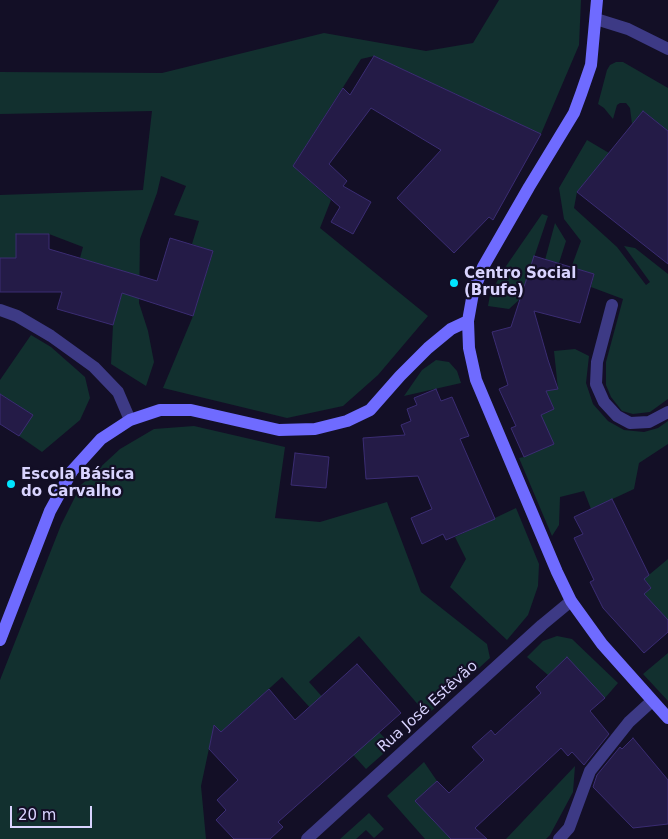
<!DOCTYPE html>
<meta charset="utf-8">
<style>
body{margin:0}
#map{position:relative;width:668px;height:839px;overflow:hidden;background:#130f26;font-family:"DejaVu Sans",sans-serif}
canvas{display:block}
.scale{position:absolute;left:10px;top:806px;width:82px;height:22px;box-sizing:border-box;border:2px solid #d9d4ff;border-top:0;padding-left:6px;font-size:15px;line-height:18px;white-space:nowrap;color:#d9d4ff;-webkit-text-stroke:4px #130f26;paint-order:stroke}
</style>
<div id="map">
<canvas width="668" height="839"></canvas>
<div class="scale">20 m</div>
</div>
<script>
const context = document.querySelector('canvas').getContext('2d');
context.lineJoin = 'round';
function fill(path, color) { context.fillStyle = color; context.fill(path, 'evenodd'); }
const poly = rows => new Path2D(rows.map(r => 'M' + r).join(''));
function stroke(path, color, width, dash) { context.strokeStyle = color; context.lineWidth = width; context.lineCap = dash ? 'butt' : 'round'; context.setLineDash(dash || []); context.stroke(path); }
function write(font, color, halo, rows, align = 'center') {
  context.font = font + ' "DejaVu Sans",sans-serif'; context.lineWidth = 4.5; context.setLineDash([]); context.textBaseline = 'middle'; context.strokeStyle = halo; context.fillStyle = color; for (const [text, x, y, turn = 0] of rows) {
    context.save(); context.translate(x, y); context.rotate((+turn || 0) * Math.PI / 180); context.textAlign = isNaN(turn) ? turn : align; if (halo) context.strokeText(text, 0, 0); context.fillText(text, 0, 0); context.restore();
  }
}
fill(poly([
 [499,0,581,0,579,45,541,134,374,56,361,59,293,166,331,200,320,228,428,316,378,375,343,406,287,418,163,388,193,316,213,252,192,244,199,221,174,215,186,186,161,176,157,193,140,239,139,303,148,331,154,362,146,386,111,364,113,325,128,273,80,258,83,247,49,234,16,234,16,258,0,258,0,195,143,190,152,111,0,114,0,72,162,73,324,33,426,51,473,43],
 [616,62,623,62,668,88,668,131,643,111,632,124,630,108,626,103,620,103,617,105,613,119,604,108,598,104,607,70,610,65],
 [587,140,609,153,577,192,574,208,617,247,646,285,650,282,624,246,635,248,668,274,668,399,650,412,633,414,622,411,611,397,606,385,606,362,623,299,591,287,594,274,571,268,581,241,564,219,559,188],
 [542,214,548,216,520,299,509,309,488,306,490,295,502,272],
 [555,223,566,241,559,263,545,260],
 [31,335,51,347,85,377,90,398,80,420,42,452,19,436,32,415,0,394,0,380],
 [575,349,589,356,586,383,593,404,608,421,624,430,644,432,658,428,668,421,668,444,639,463,634,489,591,509,584,491,560,497,559,525,552,536,519,458,524,457,541,415,554,409,546,391,558,389,554,351],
 [436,360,449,362,457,371,461,383,404,396,422,370],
 [194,426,285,447,275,518,320,522,387,502,421,592,487,644,490,658,427,715,359,636,309,682,365,745,379,732,392,746,366,769,282,677,221,732,214,725,201,786,206,839,0,839,0,680,61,525,81,485,120,449,154,429],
 [516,508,539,564,538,586,528,615,507,640,450,587,466,559,455,537],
 [668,559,668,620,644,594,651,588,644,579],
 [557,636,572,639,618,683,605,698,567,658,548,675,527,657,543,641],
 [668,653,668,701,643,674],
 [424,762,437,781,416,801,451,839,425,839,387,796],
 [575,766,573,792,550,835,546,839,506,839],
 [369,813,384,829,374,838,366,830,356,839,340,839]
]), '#12302f');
const building = poly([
 [374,56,541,134,493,220,489,217,454,253,397,198,441,150,371,108,329,164,347,181,343,186,371,202,353,234,331,222,340,207,293,166,343,88,350,95,374,56],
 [643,111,668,131,668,264,577,192,643,111],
 [16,234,49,234,49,249,157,281,170,238,213,251,193,316,122,293,113,325,57,309,62,292,0,292,0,258,16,258,16,234],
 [534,256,594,274,580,323,534,311,548,360,558,389,546,391,554,409,541,415,554,444,524,457,511,428,516,426,499,389,508,385,492,332,511,327,534,256],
 [436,389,441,401,452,397,469,436,460,439,495,519,446,540,443,534,422,544,411,518,432,509,418,476,366,479,363,438,405,435,401,425,411,421,407,409,417,405,414,398,436,389],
 [0,394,33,415,19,436,0,424,0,394],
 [295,453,329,457,326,488,291,485,295,453],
 [612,499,649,575,644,579,651,588,644,594,668,620,668,632,644,653,603,608,590,582,594,580,574,538,583,534,574,517,612,499],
 [567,657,605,698,590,711,609,734,584,765,572,752,568,756,561,748,475,828,487,839,451,839,415,801,437,781,449,793,484,760,472,747,491,730,495,735,541,693,536,687,567,657],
 [357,664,401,713,278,822,283,827,270,839,234,839,216,820,226,810,217,800,238,780,209,749,214,725,221,732,269,689,295,720,357,664],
 [633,738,668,780,668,824,633,828,593,787,597,775,620,747,622,749,633,738]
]);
fill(building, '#241b47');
stroke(building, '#3b2d73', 1);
stroke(poly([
 [612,305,597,362,596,384,604,402,617,416,630,423,649,422,668,412],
 [559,839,569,828,590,771,629,722,652,701]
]), '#3d3a85', 12);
stroke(poly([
 [596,19,628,29,668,49],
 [0,310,17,316,51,336,94,367,118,392,130,420],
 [307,839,542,625,571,601]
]), '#3d3a85', 12);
stroke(poly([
 [597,0,591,65,581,94,574,113,529,187,483,267,473,293,468,321,469,348,476,380,557,572,571,601,602,644,668,718],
 [0,640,50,511,72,471,101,439,130,420,160,410,191,410,279,430,315,429,347,421,370,410,400,376,428,348,451,329,468,321]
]), '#6f6bff', 12);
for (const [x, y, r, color] of [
 [454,283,5,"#00e5ff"],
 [11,484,5,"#00e5ff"]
]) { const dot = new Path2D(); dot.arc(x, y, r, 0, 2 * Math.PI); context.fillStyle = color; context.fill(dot); stroke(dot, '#130f26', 2); }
write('bold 15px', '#d9d4ff', '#130f26', [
 ["Centro Social",464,274],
 ["(Brufe)",464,291],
 ["Escola Básica",21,475],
 ["do Carvalho",21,492]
], 'left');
write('15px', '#d9d4ff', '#130f26', [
 ["Rua José Estêvão",428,707,-42]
]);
</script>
